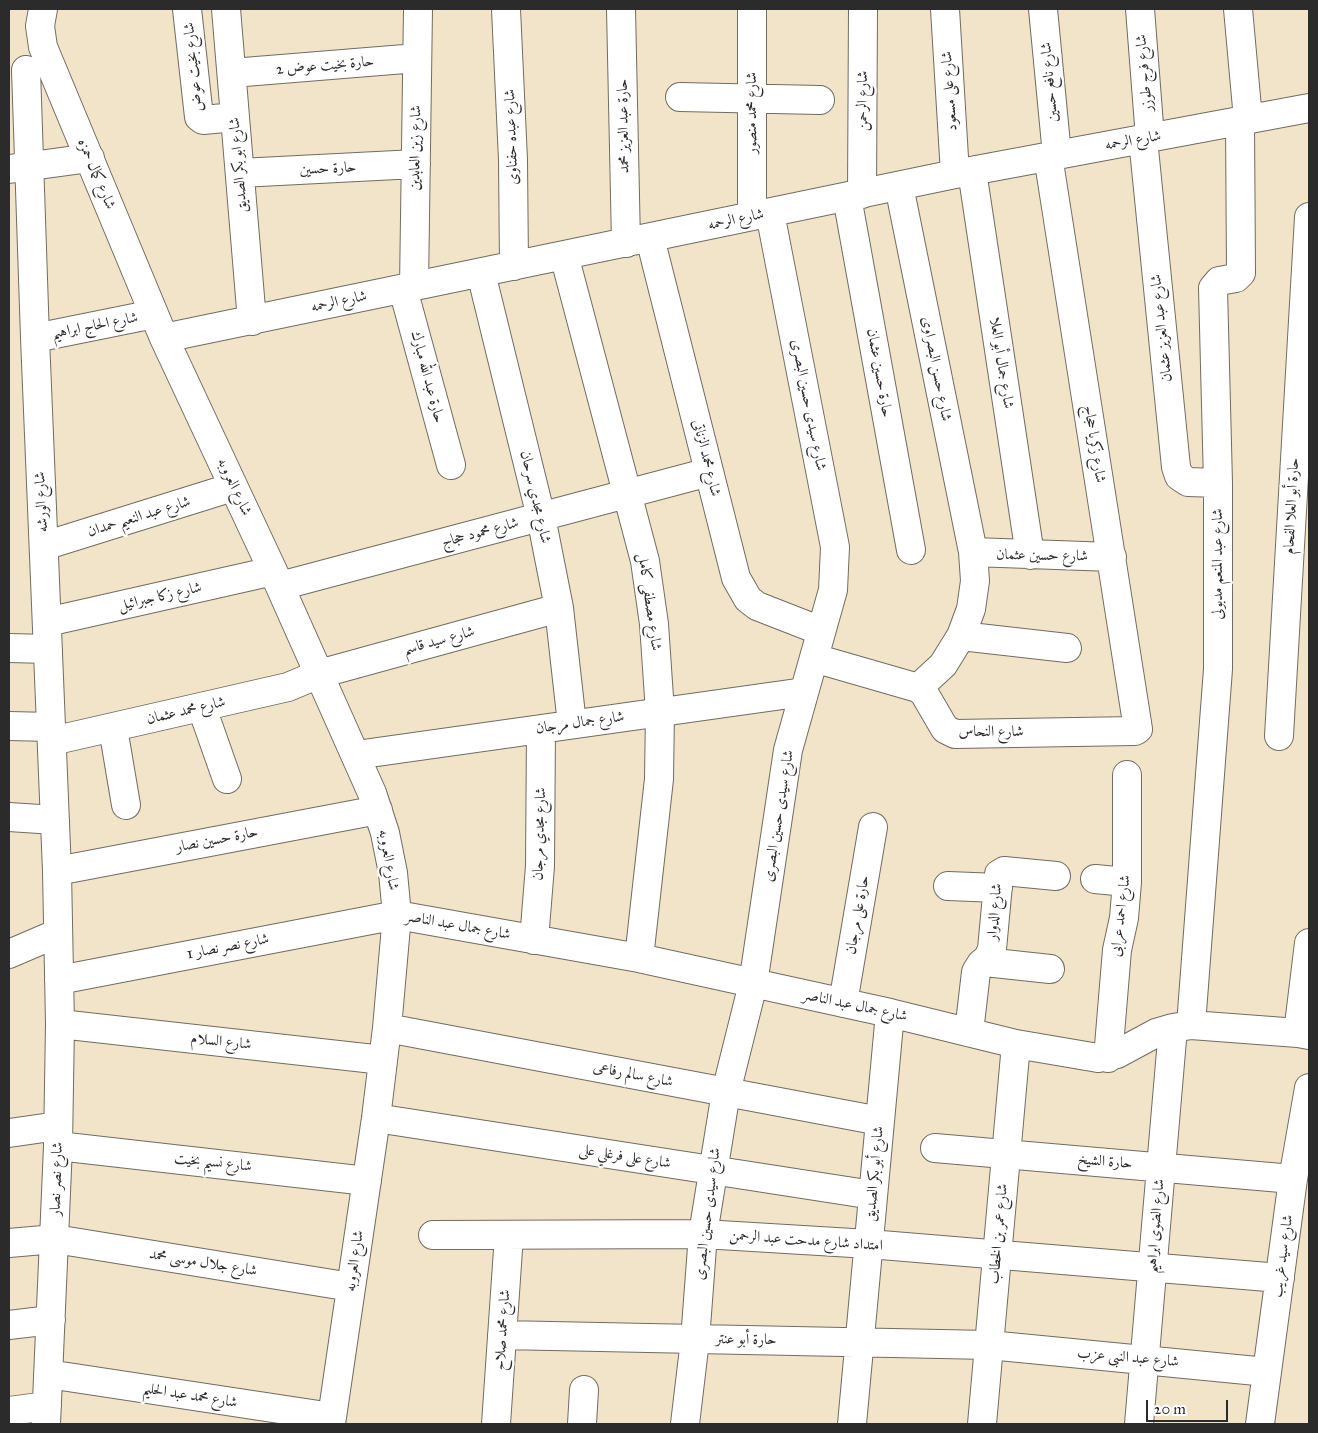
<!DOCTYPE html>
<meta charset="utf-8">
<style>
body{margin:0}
#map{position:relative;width:1318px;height:1433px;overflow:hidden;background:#f2e4c9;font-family:"IM FELL Great Primer",serif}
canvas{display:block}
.frame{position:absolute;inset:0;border:10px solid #2b2b2b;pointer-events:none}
.scale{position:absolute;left:1146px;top:1400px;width:82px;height:22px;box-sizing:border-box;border:2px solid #2b2b2b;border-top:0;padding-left:6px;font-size:15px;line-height:18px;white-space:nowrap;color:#2b2b2b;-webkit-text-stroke:4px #fff;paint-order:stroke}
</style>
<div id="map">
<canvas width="1318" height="1433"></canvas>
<div class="frame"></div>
<div class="scale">20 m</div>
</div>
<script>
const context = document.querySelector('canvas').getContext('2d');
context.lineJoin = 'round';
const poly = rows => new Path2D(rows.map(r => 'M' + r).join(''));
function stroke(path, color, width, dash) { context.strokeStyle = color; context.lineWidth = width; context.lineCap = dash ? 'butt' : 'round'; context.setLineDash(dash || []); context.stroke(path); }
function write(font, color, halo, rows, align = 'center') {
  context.font = font + ' "IM FELL Great Primer",Amiri,serif'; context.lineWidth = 4.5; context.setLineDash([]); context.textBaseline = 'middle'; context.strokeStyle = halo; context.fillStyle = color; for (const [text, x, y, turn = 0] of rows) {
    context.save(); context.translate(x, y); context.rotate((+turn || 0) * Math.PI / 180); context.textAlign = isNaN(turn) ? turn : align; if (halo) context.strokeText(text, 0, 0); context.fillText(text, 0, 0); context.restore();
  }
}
const minor = poly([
 [43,9,40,26,43,47,164,338,273,571,372,793,385,833,393,873,397,915,387,1028,376,1118,331,1424],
 [187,9,199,117,203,120,235,117],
 [226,9,252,321],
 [506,9,513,160,514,266],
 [621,9,626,243],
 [752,9,752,216],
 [945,9,955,174],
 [1043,9,1057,155],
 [1140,9,1150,138],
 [1238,9,1248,119],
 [26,70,35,338,57,871,60,1024,58,1146,46,1424],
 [232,73,417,58],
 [680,97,820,100],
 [1143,139,1176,467,1179,476,1188,482,1218,483],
 [9,169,90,158],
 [972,171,1030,555],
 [240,173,416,164],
 [899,186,973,552,975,581,971,609,961,636,943,665,918,688],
 [862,194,863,9],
 [847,197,911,550],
 [650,238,736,578,748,599,757,606,821,631],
 [564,255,645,561,654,624,660,712,659,779,639,958],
 [481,273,541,517,559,608,572,724],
 [414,287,418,9],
 [403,289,451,465],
 [35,338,154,314],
 [164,338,955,174,1309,108],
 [44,546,233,487],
 [973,552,1112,557],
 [280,586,709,472],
 [47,622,273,571],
 [961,636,1067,648],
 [9,648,48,649],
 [814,658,918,688,924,693,945,729,955,734,1135,731,1138,729,1048,156],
 [202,708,227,779],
 [9,726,51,727],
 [113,728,126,805],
 [1279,736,1309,217],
 [52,741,288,687,319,674,559,608],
 [356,755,804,692],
 [9,817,55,820],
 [57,871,378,810],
 [1095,879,1127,882],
 [948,886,998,888],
 [534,940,540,866,541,729],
 [9,954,58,933],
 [985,962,1050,969],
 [59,980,397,915,639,958,890,1013,1016,1044,1098,1058,1117,1054,1156,1033,1173,1028,1191,1025,1298,1033,1309,1035],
 [843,1003,873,827],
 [60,1024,383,1060],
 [1191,1025,1218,669,1218,483,1213,288,1219,281,1236,278,1241,273,1240,121],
 [387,1028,880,1121],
 [969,1032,976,972,981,964,988,958,992,949,999,874,1004,871,1056,876],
 [1298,1033,1309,943],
 [1108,1058,1117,950,1124,918,1127,882,1127,775],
 [376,1118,873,1195],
 [9,1133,58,1126],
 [58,1146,367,1181],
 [935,1148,1293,1179],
 [433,1235,703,1234,869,1244,1280,1278],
 [9,1243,55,1239,351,1287],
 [9,1325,51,1320],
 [502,1335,989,1345,1267,1372],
 [48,1374,332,1417],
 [9,1411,47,1406],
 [496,1424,509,1235],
 [582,1424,584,1390],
 [685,1424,695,1340,703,1234,726,1092,753,984,788,750,833,590,835,547,770,213],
 [852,1424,890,1013],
 [982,1424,1016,1044],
 [1139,1424,1173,1028],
 [1260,1424,1293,1179,1309,1088]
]);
stroke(minor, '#716c62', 30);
stroke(minor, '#fff', 28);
write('15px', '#2b2b2b', '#fff', [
 ["حارة بخيت عوض 2",325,66,-5],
 ["شارع بخيت عوض",194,67,-96],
 ["شارع فرج طوزر",1145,73,-95],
 ["شارع نافع حسين",1050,82,-95],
 ["شارع على مسعود",950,91,-94],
 ["شارع الرحمن",863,101,-90],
 ["شارع محمد منصور",752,113,-90],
 ["حارة عبد العزيز محمد",624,126,-91],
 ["شارع عبده حفناوى",512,137,-92],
 ["شارع الرحمه",1133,141,-10],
 ["شارع زين العابدين",416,148,-89],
 ["شارع ابو بكر الصديق",239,165,-95],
 ["حارة حسين",328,169,-3],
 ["شارع كمال حمزه",96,174,67],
 ["شارع الرحمه",736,220,-12],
 ["شارع الرحمه",339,302,-12],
 ["شارع الحاج ابراهيم",95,326,-11],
 ["شارع عبد العزيز عثمان",1162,328,-96],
 ["شارع جمال أبو العلا",1001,363,81],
 ["شارع حسن البصراوى",936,369,79],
 ["حارة حسين عثمان",879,373,80],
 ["حارة عبد الله مبارك",427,377,75],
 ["شارع سيدى حسين البصرى",808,405,79],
 ["شارع زكريا حجاج",1094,444,81],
 ["شارع محمد الزناتى",706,458,76],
 ["شارع العروبه",234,487,65],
 ["شارع مجدي سرحان",535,497,77],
 ["شارع الورشه",42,502,-93],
 ["حارة أبو العلا الفحام",1292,506,-87],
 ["شارع عبد النعيم حمدان",139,517,-17],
 ["شارع محمود حجاج",480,533,-15],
 ["شارع حسين عثمان",1042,556,1],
 ["شارع عبد المنعم مدبولى",1218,564,-90],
 ["شارع زكا جبرائيل",160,597,-13],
 ["شارع مصطفى كامل",649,602,82],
 ["شارع سيد قاسم",439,641,-15],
 ["شارع محمد عثمان",186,711,-13],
 ["شارع جمال مرجان",580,723,-8],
 ["شارع النحاس",991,732],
 ["شارع سيدى حسين البصرى",779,816,-81],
 ["شارع مجدي مرجان",540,834,-88],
 ["حارة حسين نصار",217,840,-11],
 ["شارع العروبه",388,860,80],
 ["شارع الدوار",995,912,-85],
 ["حارة على مرجان",858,915,-80],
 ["شارع احمد عرابى",1121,916,-83],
 ["شارع جمال عبد الناصر",458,926,10],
 ["شارع نصر نصار 1",228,947,-11],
 ["شارع جمال عبد الناصر",855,1006,12],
 ["شارع السلام",221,1042,6],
 ["شارع سالم رفاعى",633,1075,11],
 ["شارع على فرغلي على",625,1157,9],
 ["حارة الشيخ",1105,1162,5],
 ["شارع نسيم بخيت",213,1163,6],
 ["شارع أبو بكر الصديق",875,1174,-85],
 ["شارع نصر نصار",57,1179,-88],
 ["شارع سيدى حسين البصرى",708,1214,-83],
 ["شارع الضوى ابراهيم",1156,1226,-85],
 ["شارع عمر بن الخطاب",999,1234,-85],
 ["امتداد شارع مدحت عبد الرحمن",806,1241,4],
 ["شارع سيد غريب",1283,1256,-82],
 ["شارع العروبه",355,1261,-82],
 ["شارع جلال موسى محمد",203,1263,9],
 ["شارع محمد صلاح",503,1330,-86],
 ["حارة أبو عنتر",746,1340,1],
 ["شارع عبد النبى عزب",1128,1358,5],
 ["شارع محمد عبد الحليم",190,1396,9]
]);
</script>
